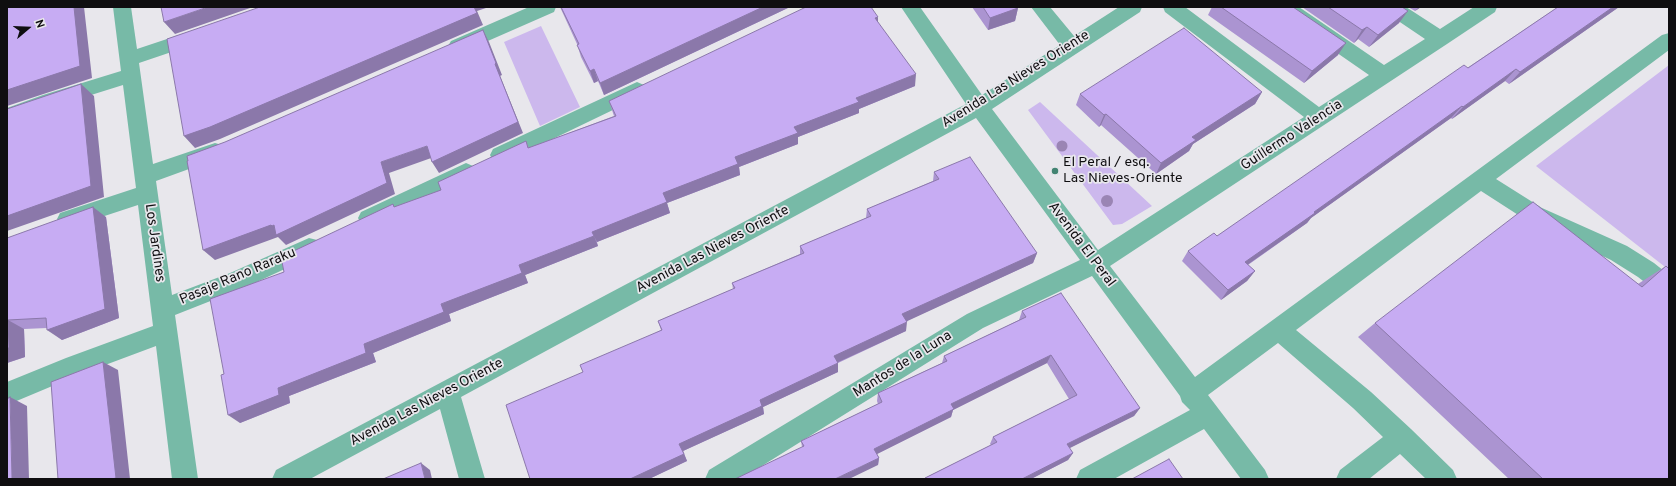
<!DOCTYPE html>
<style>
body{margin:0}
#map{position:relative;width:1676px;height:486px;overflow:hidden;background:#e8e7ec;font-family:Overpass,sans-serif}
canvas{display:block}
.frame{position:absolute;inset:0;border:8px solid #0f0e10;pointer-events:none}
.north{position:absolute;left:8px;top:8px;width:40px;height:40px;-webkit-text-stroke:3px #e8e7ec;paint-order:stroke;rotate:71deg;font-size:11px;font-weight:700;line-height:16px;text-align:center;color:#0f0e10}
.north::after{content:'';display:block;margin:auto;width:14px;height:18px;background:#0f0e10;clip-path:polygon(50% 0,100% 100%,50% 72%,0 100%)}
</style>
<div id="map">
<canvas width="1676" height="486"></canvas>
<div class="frame"></div>
<div class="north">N</div>
</div>
<script>
const context = document.querySelector('canvas').getContext('2d');
context.lineJoin = 'round';
function fill(path, color) { context.fillStyle = color; context.fill(path, 'evenodd'); }
const poly = rows => new Path2D(rows.map(r => 'M' + r).join(''));
function stroke(path, color, width, dash) { context.strokeStyle = color; context.lineWidth = width; context.lineCap = dash ? 'butt' : 'round'; context.setLineDash(dash || []); context.stroke(path); }
function write(font, color, halo, rows, align = 'center') {
  context.font = font + ' Overpass,sans-serif'; context.lineWidth = 3.5; context.setLineDash([]); context.textBaseline = 'middle'; context.strokeStyle = halo; context.fillStyle = color; for (const [text, x, y, turn = 0] of rows) {
    context.save(); context.translate(x, y); context.rotate((+turn || 0) * Math.PI / 180); context.textAlign = isNaN(turn) ? turn : align; if (halo) context.strokeText(text, 0, 0); context.fillText(text, 0, 0); context.restore();
  }
}
fill(poly([
 [541,26,580,107,540,126,504,42],
 [1669,65,1669,270,1536,166],
 [1040,102,1152,206,1122,224,1113,225,1028,110]
]), '#ccb8ed');
fill(poly([
 [113,7,131,7,137,49,197,29,204,31,207,36,204,41,139,63,153,164,215,143,222,145,225,151,222,157,156,181,172,295,230,273,309,238,317,240,320,247,317,254,246,287,175,315,198,479,172,479,156,346,81,374,7,405,7,382,66,358,153,326,138,205,68,228,60,225,57,219,60,213,136,188,123,85,56,106,7,124,7,108,43,95,121,71,113,7],
 [529,7,556,7,554,12,465,51,458,53,451,51,448,46,451,41,529,7],
 [901,7,920,7,982,95,1060,45,1031,7,1050,7,1074,36,1119,7,1142,7,1140,12,992,109,1098,250,1304,117,1165,12,1163,7,1185,7,1319,107,1369,75,1278,12,1276,7,1299,7,1384,65,1425,39,1385,12,1383,7,1406,7,1440,29,1474,7,1497,7,1495,12,1447,44,1110,266,1195,377,1662,35,1669,33,1669,50,1496,179,1542,208,1627,246,1654,263,1669,275,1669,298,1661,295,1638,277,1611,260,1526,220,1481,191,1296,330,1371,392,1411,429,1453,470,1457,479,1426,479,1400,454,1369,479,1336,479,1340,470,1383,437,1353,408,1278,343,1208,395,1265,470,1269,479,1241,479,1204,429,1114,479,1076,479,1080,470,1190,410,1182,402,1180,396,1092,276,983,328,741,479,705,479,709,470,967,314,1080,260,976,118,461,397,485,479,459,479,440,409,310,479,272,479,276,470,966,104,901,7],
 [637,82,644,85,647,90,644,95,507,161,500,163,493,161,490,155,493,149,637,82],
 [466,163,473,166,476,172,473,178,377,224,369,227,361,224,358,218,361,212,466,163]
]), '#77baa7');
context.fillStyle = '#9a85b4';
for (const [x, y, r] of [
 [1062,146,5.5],
 [1107,201,6]
]) { context.beginPath(); context.arc(x, y, r, 0, 2 * Math.PI); context.fill(); }
fill(poly([
 [560,7,790,7,604,95,598,81,594,83,581,57,577,44],
 [972,7,1017,7,1018,8,1015,21,988,30],
 [1212,7,1293,7,1338,55,1304,83,1208,15],
 [1302,7,1402,7,1399,23,1369,47,1358,39,1354,43],
 [1408,7,1421,7,1415,11],
 [1558,7,1619,7,1509,84,1505,81,1452,119,1451,118,1311,218,1307,223,1248,265,1255,271,1247,281,1221,300,1182,261,1188,251,1217,236],
 [878,23,915,86,859,109,859,113,798,137,798,144,739,167,740,175,667,203,670,213,597,242,598,246,525,275,528,283,449,314,451,321,373,353,376,362,289,396,290,403,240,423,224,374,284,272,396,207,441,190,526,141,529,148,614,116,609,101],
 [1262,92,1255,104,1193,144,1189,151,1156,174,1101,125,1099,127,1076,105,1080,94],
 [934,172,1037,253,1033,263,906,321,906,331,838,363,838,372,763,407,764,414,683,451,687,461,649,479,530,479,583,372,661,330,658,321,733,289,732,283,800,254,800,246,866,218,867,209,933,181],
 [106,217,119,318,62,340,47,328,24,329,25,357,7,363,7,238],
 [1666,266,1669,479,1509,479,1358,337,1375,323,1638,284,1641,282],
 [1022,311,1140,408,1134,416,1069,448,1073,453,1068,460,1031,479,924,479,925,478,991,445,990,444,993,437,1069,399,1047,363,953,410,951,417,877,454,879,458,878,465,802,447,801,441,878,404,877,401,878,393,942,363,944,356,1019,320]
]), '#ab94d1');
fill(poly([
 [74,7,84,7,92,78,7,106,7,90],
 [208,7,253,7,175,34,164,22],
 [474,7,489,7,477,11,483,25,220,139,195,148,184,136],
 [763,7,790,7,604,95,600,83],
 [1419,7,1421,7,1415,11],
 [1613,7,1619,7,1509,84,1520,72],
 [1018,8,1015,21,988,30,990,18],
 [1408,11,1399,23,1369,47,1378,35],
 [878,17,878,29,875,18],
 [1367,27,1358,39,1354,43,1362,30],
 [483,30,489,42,502,75,500,76,523,133,439,173,432,162,495,64],
 [1346,43,1338,55,1304,83,1312,71],
 [594,69,598,81,594,83,590,71],
 [1516,69,1505,81,1452,119,1463,107],
 [916,74,915,86,859,109,859,113,798,137,798,144,739,167,740,175,667,203,670,213,597,242,592,232,663,193,794,127,856,98],
 [81,84,94,96,104,197,7,231,7,216],
 [1262,92,1255,104,1193,144,1189,151,1156,174,1161,163,1192,137],
 [1462,106,1451,118,1311,218,1307,223,1237,272,1245,262,1314,212],
 [1106,114,1101,125,1099,127,1104,115],
 [427,146,434,157,389,173,395,194,286,245,278,237,215,260,203,250,381,162],
 [93,207,106,217,119,318,62,340,47,330],
 [594,236,598,246,525,275,528,283,449,314,451,321,373,353,376,362,289,396,290,403,240,423,228,415,278,388,364,344,519,265],
 [1037,253,1033,263,901,324,902,314],
 [1255,271,1247,281,1221,300,1228,290],
 [8,320,24,329,25,357,7,363],
 [907,322,906,331,834,364,834,356],
 [1051,355,1047,363,953,410,951,417,873,456,874,449,951,404],
 [103,362,118,370,130,479,112,479],
 [838,363,838,372,763,407,764,414,683,451,687,461,649,479,630,479,679,444,760,400],
 [10,397,27,406,29,479,12,479],
 [1140,408,1134,416,1062,452,1067,444],
 [1073,453,1068,460,1031,479,1022,479],
 [879,458,878,465,849,479,835,479],
 [421,463,430,470,432,479,425,479]
]), '#8b78aa');
const building = poly([
 [7,7,74,7,80,66,7,90,7,7],
 [161,7,208,7,164,22,161,7],
 [260,7,474,7,477,13,210,127,184,136,167,39,260,7],
 [561,7,763,7,600,83,594,69,590,71,577,45,579,44,561,7],
 [806,7,871,7,878,17,875,18,916,74,856,98,859,102,794,127,798,133,735,157,738,164,663,193,667,202,592,232,594,236,519,265,522,273,441,304,444,312,364,344,366,353,278,388,279,395,228,415,221,375,224,374,210,299,284,272,281,257,393,204,394,207,441,190,438,182,526,141,528,148,616,116,609,101,806,7],
 [983,7,1017,7,1018,8,990,18,983,7],
 [1221,7,1293,7,1346,43,1312,71,1221,7],
 [1328,7,1402,7,1408,11,1378,35,1367,27,1362,30,1328,7],
 [1558,7,1613,7,1520,72,1516,69,1463,107,1462,106,1314,212,1315,213,1245,262,1255,271,1228,290,1188,251,1214,233,1217,236,1464,65,1468,68,1558,7],
 [1184,28,1262,92,1192,137,1196,140,1161,163,1106,114,1104,115,1080,94,1184,28],
 [483,30,496,63,495,64,518,122,432,162,427,146,381,162,387,183,276,235,274,225,272,226,271,225,203,250,187,161,188,161,187,156,225,142,483,30],
 [81,84,91,186,7,216,7,109,81,84],
 [970,157,1037,253,902,314,907,322,834,356,838,363,760,400,762,406,679,444,684,454,630,479,530,479,506,405,583,372,580,365,662,330,658,321,735,288,732,283,804,253,800,246,871,216,867,209,939,179,934,172,970,157],
 [1533,202,1642,287,1666,266,1669,269,1669,479,1543,479,1375,323,1533,202],
 [93,207,105,309,47,330,46,318,8,320,9,348,7,348,7,238,93,207],
 [1061,293,1140,408,1067,444,1073,453,1022,479,925,479,925,478,997,442,993,437,1077,395,1051,355,951,404,954,409,874,449,879,458,835,479,735,479,804,446,801,441,882,402,878,393,947,361,944,356,1026,317,1022,311,1061,293],
 [103,362,116,478,112,479,58,479,51,382,103,362],
 [10,397,12,479,7,479,7,399,10,397],
 [1169,459,1183,479,1132,479,1169,459],
 [421,463,425,479,383,479,421,463]
]);
fill(building, '#c7acf3');
stroke(building, '#8b78aa', 1);
for (const [x, y, r, color] of [
 [1055,171,4,"#428372"]
]) { const dot = new Path2D(); dot.arc(x, y, r, 0, 2 * Math.PI); context.fillStyle = color; context.fill(dot); stroke(dot, '#e8e7ec', 1.5); }
write('14px', '#0f0e10', '#e8e7ec', [
 ["Avenida Las Nieves Oriente",1016,80,-32],
 ["Guillermo Valencia",1292,136,-33],
 ["Los Jardines",154,243,82],
 ["Avenida El Peral",1081,245,53],
 ["Avenida Las Nieves Oriente",713,250,-28],
 ["Pasaje Rano Raraku",238,277,-23],
 ["Mantos de la Luna",903,365,-32],
 ["Avenida Las Nieves Oriente",427,403,-28]
]);
write('14px', '#0f0e10', '#e8e7ec', [
 ["El Peral / esq.",1063,163],
 ["Las Nieves-Oriente",1063,179]
], 'left');
</script>
